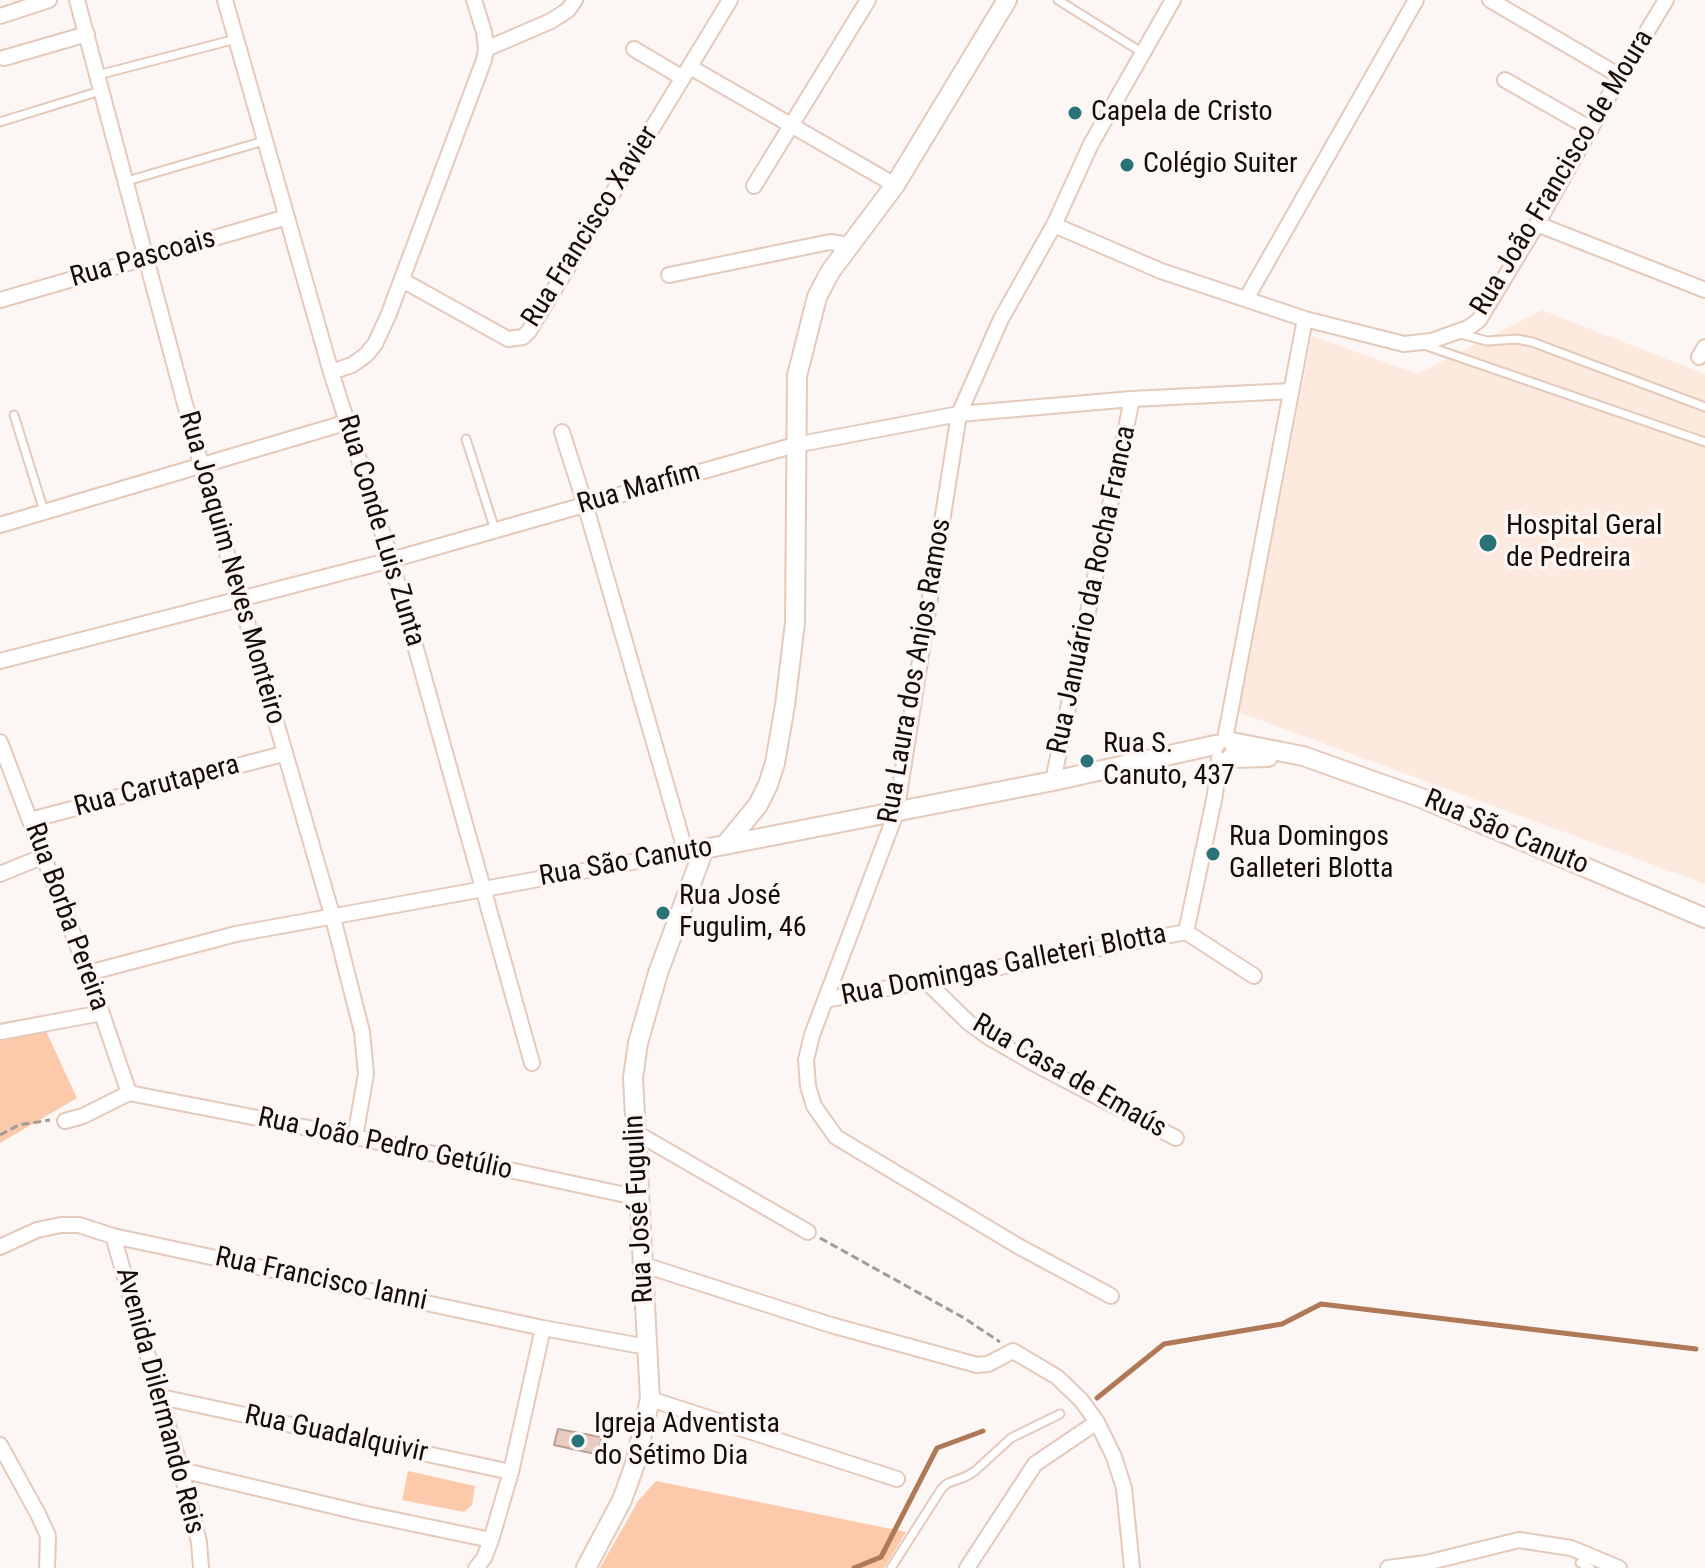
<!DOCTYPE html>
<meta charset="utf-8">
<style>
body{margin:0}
canvas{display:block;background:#fcf7f4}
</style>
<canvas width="1705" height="1568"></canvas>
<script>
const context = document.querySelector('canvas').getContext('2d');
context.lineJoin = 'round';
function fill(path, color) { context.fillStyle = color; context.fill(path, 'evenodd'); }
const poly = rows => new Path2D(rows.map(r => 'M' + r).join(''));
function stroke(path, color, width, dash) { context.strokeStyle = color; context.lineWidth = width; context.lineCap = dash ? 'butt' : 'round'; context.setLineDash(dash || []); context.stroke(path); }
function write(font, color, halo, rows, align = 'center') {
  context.font = font + ' "Roboto Condensed",sans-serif'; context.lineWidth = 7; context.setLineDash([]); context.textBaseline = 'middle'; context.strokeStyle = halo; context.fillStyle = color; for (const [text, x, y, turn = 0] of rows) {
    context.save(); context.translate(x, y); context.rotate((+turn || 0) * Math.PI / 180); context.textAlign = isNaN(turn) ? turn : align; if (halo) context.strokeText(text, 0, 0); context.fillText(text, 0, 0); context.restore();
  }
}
fill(poly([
 [1542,310,1705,374,1705,884,1238,712,1312,336,1418,374]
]), '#fde9dd');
fill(poly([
 [46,1031,77,1098,0,1143,0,1041],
 [408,1471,475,1486,472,1505,464,1512,402,1500],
 [656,1481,906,1532,884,1568,600,1568,638,1501]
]), '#fcc9ab');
stroke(poly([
 [1097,1398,1164,1344,1282,1324,1321,1304,1696,1349],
 [854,1568,881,1557,937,1448,983,1431]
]), '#af7856', 5);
const building = poly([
 [558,1429,601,1437,600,1455,554,1445,558,1429]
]);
fill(building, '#e7cdbf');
stroke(building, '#b9a092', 2);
const service = poly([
 [1058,0,1143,53],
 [98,75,236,39],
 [0,122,100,91],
 [127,181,264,141],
 [1457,333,1487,341,1517,339,1532,342,1705,407],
 [1427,346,1705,442],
 [14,415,44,511],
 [466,439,495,530],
 [1580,1563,1590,1568],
 [891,1568,942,1488,948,1483,965,1477,975,1471,1011,1438,1060,1414]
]);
const minor = poly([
 [77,0,201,464,333,918,362,1032,366,1074,355,1137],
 [225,0,331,372,391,560,532,1063],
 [1490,0,1620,76],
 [0,16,49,0],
 [486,49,551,21,568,10,575,0],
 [634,49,683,78],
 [4,58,87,34],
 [690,67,895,185],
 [1505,80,1591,129],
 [754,186,868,0],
 [1537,224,1705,290],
 [1054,225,1161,271,1305,319,1404,344,1431,341,1468,328,1479,320,1537,224,1620,76,1666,0],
 [669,275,830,242,851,245],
 [402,280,508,339,523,337,529,331,730,0],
 [1246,299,1416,0],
 [0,300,287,217],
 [1699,357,1705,347],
 [331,372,352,365,366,355,375,344,388,316,484,60,486,49,484,32,474,0],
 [562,432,585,504,686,853],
 [0,525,348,422],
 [0,661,391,560,795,445,959,414,1132,399,1291,391],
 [1225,739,1305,319],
 [0,742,88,973,129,1093],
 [1053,781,1132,399],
 [30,820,283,754],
 [0,874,44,856],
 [1186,932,1215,795,1219,759],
 [1186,932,1254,976],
 [88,973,236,934,704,849],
 [927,982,969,1023,990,1038,1037,1065,1176,1138],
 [825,1000,1186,932],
 [0,1032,102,1013],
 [129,1093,355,1137,640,1198],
 [65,1121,83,1116,129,1093],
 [635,1132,808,1232],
 [113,1236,181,1470,199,1542,201,1568],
 [0,1247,37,1230,61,1225,79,1225,113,1236,543,1328,647,1347],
 [644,1265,831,1325,977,1365,988,1364,1013,1351,1057,1377,1081,1400,1097,1422,1114,1457,1124,1488,1132,1568],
 [1111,1296,1018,1246,836,1137,814,1106,808,1086,806,1060,812,1035,896,813,959,414,1001,319,1054,225,1091,144,1173,0],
 [161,1397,511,1472],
 [650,1399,897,1479],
 [0,1445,38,1514,48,1536,47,1568],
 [181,1470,362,1513,491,1540],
 [476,1568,484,1558,491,1540,511,1472,543,1328],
 [967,1568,1035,1464,1097,1422],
 [1388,1568,1426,1563,1519,1540,1571,1548,1619,1568]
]);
const tertiary = poly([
 [1232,742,1303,756,1424,799,1705,918],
 [1231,758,1268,757],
 [725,845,758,805,768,785,775,763,785,705,795,623,797,376,817,297,830,272,895,185,1007,0],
 [586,1568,622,1500,635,1464,650,1399,633,1078,638,1043,658,973,704,849,1053,781,1215,745]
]);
stroke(service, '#e3cabb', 11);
stroke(minor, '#e3cabb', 18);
stroke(tertiary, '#e3cabb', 22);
stroke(poly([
 [0,1135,19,1125,50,1120],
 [820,1238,964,1318,1000,1342]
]), '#a29c98', 3, [8, 4]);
stroke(service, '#fff', 7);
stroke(minor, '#fff', 14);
stroke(tertiary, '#fff', 18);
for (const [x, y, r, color] of [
 [1075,113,8,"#287278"],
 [1127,165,8,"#287278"],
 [1488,543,10,"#287278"],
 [1087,761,8,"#287278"],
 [1213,854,8,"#287278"],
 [663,913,8,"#287278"],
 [578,1441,8,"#287278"]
]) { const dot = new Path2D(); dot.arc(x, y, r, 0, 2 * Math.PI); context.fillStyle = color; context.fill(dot); stroke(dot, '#fcf7f4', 3); }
write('28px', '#160d08', '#fcf7f4', [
 ["Capela de Cristo",1091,113],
 ["Colégio Suiter",1143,165],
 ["Hospital Geral",1506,527],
 ["de Pedreira",1506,559],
 ["Rua S.",1103,745],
 ["Canuto, 437",1103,777],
 ["Rua Domingos",1229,838],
 ["Galleteri Blotta",1229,870],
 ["Rua José",679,897],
 ["Fugulim, 46",679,929],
 ["Igreja Adventista",594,1425],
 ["do Sétimo Dia",594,1457]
], 'left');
write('28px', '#160d08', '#fcf7f4', [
 ["Rua João Francisco de Moura",1563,173,-59],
 ["Rua Francisco Xavier",591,227,-58],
 ["Rua Pascoais",143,259,-16],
 ["Rua Marfim",639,489,-16],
 ["Rua Conde Luis Zunta",380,531,73],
 ["Rua Joaquim Neves Monteiro",231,568,74],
 ["Rua Januário da Rocha Franca",1093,590,-78],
 ["Rua Laura dos Anjos Ramos",916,671,-80],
 ["Rua Carutapera",157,787,-15],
 ["Rua São Canuto",1506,833,23],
 ["Rua São Canuto",626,863,-10],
 ["Rua Borba Pereira",66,917,70],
 ["Rua Domingas Galleteri Blotta",1004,966,-11],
 ["Rua Casa de Emaús",1069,1077,30],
 ["Rua João Pedro Getúlio",385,1145,12],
 ["Rua José Fugulin",640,1209,-93],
 ["Rua Francisco Ianni",321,1280,12],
 ["Avenida Dilermando Reis",159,1401,75],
 ["Rua Guadalquivir",336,1435,12]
]);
</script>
